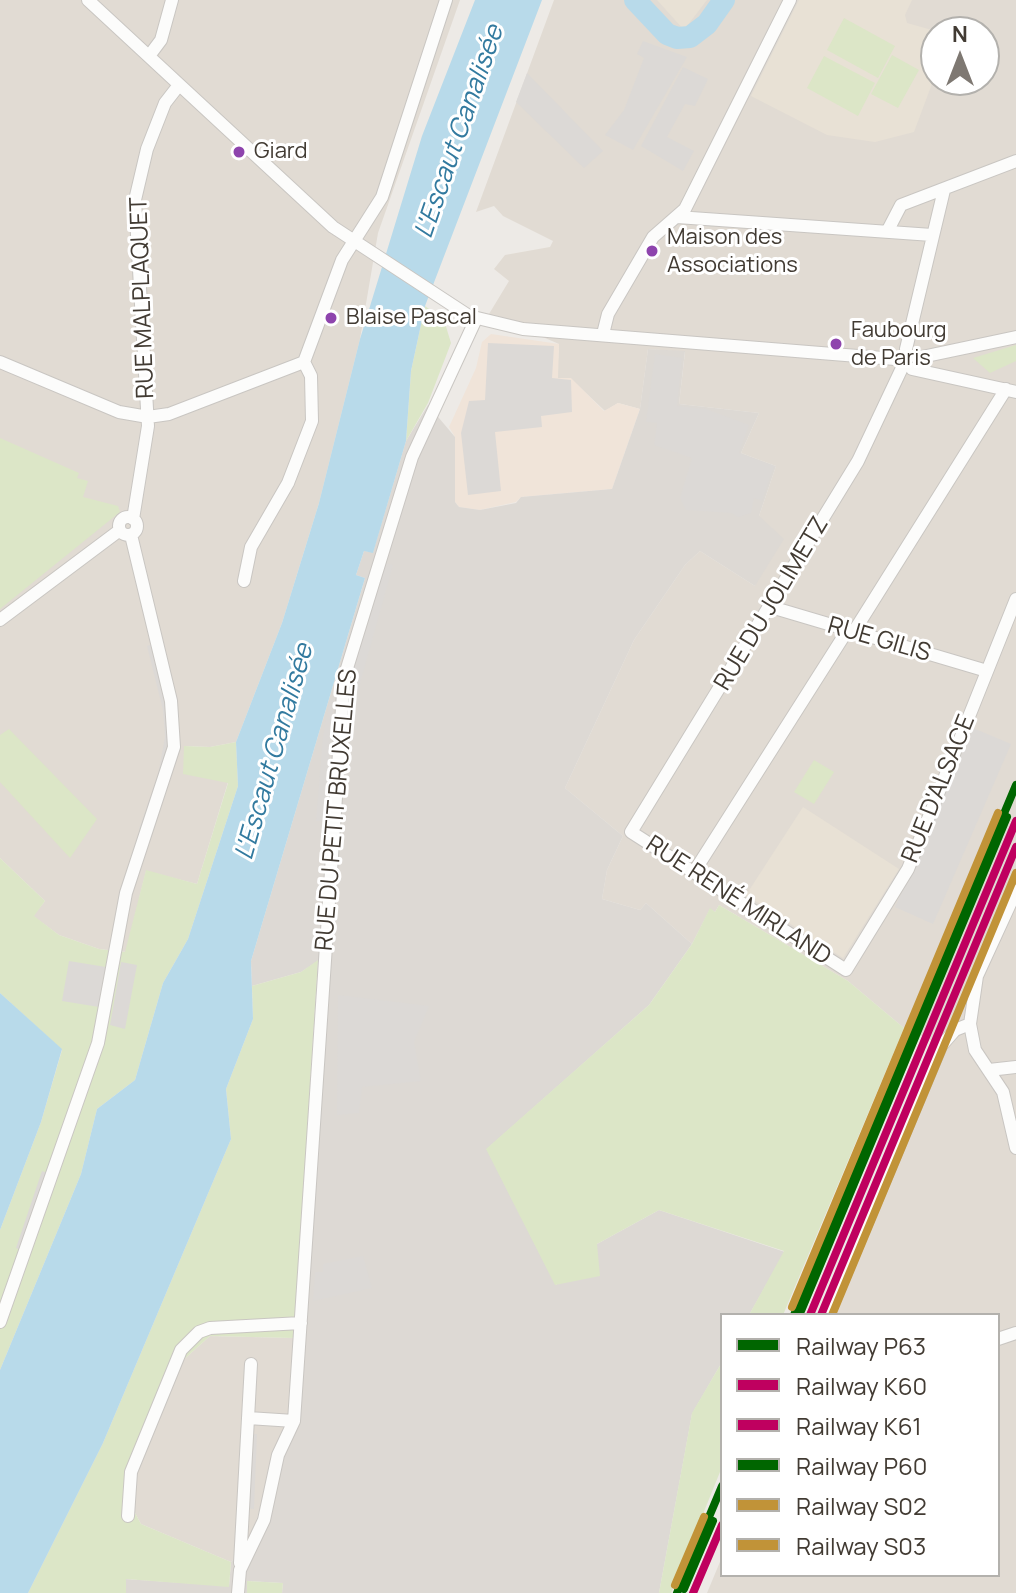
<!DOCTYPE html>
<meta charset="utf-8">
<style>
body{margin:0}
#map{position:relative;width:1016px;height:1593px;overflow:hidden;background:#edeae6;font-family:Manrope,sans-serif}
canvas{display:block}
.legend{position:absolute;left:720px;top:1313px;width:280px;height:264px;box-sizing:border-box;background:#fff;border:2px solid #b3b1ad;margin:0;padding:10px 14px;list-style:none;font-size:24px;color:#423b33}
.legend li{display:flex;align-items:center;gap:16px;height:40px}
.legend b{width:40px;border:2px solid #b3b1ad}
.north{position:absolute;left:920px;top:16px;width:80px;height:80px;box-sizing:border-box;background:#fff;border:2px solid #b3b1ad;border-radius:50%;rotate:0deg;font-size:22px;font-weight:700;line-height:32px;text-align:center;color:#423b33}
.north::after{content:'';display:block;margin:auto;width:28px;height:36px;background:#7e7872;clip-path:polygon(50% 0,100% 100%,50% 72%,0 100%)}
</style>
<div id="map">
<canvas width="1016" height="1593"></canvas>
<ul class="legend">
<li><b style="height:10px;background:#060"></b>Railway P63</li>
<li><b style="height:10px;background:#bf005f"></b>Railway K60</li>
<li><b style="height:10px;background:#bf005f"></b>Railway K61</li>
<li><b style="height:10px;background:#060"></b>Railway P60</li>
<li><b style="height:10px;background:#c19338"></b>Railway S02</li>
<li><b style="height:10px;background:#c19338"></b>Railway S03</li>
</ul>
<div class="north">N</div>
</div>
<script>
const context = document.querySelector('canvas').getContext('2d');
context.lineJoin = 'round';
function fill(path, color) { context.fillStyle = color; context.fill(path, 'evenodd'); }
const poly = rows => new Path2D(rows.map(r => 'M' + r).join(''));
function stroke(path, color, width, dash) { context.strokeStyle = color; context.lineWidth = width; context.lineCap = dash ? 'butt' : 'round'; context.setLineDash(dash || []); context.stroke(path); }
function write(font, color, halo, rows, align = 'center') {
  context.font = font + ' Manrope,sans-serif'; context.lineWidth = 6; context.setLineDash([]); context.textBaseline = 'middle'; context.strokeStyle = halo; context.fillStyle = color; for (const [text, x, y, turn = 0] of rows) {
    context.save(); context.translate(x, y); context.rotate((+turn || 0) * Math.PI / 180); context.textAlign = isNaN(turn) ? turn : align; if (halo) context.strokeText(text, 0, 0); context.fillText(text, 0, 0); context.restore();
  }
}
fill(poly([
 [0,0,460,0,378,233,360,339,319,503,282,623,236,742,210,747,185,746,228,782,197,884,146,871,126,952,99,949,59,935,33,916,45,901,0,858],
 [554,0,1016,0,1016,1593,707,1593,722,1557,722,1575,998,1575,998,1315,824,1315,937,1043,904,1028,848,981,719,905,715,912,710,909,692,944,646,903,640,910,602,899,607,870,623,836,565,788,634,640,685,565,700,551,755,586,759,516,776,466,741,453,759,413,679,404,685,352,648,349,640,409,618,403,605,411,571,379,557,378,559,344,489,314,509,281,494,269,505,255,550,247,553,241,503,216,494,206,476,212],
 [936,32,984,32,984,80,936,80],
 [210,1336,294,1338,291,1411,250,1540,231,1562,141,1524,134,1511,137,1469,180,1363]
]), '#e1dbd3');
fill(poly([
 [491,334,559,344,558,378,571,378,604,411,618,403,640,409,612,489,521,497,516,502,480,510,459,507,455,502,455,437,449,427,476,368,482,342]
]), '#f0e4d9');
fill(poly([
 [648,349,685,351,679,404,759,413,741,453,776,466,759,516,784,539,755,586,700,551,685,565,634,640,565,788,623,836,607,870,602,899,640,910,646,903,692,944,649,1005,487,1149,556,1285,597,1244,659,1210,785,1252,749,1315,722,1315,722,1362,692,1414,659,1593,282,1593,283,1583,248,1581,247,1593,126,1593,125,1579,229,1586,231,1562,250,1540,291,1411,318,961,301,972,252,986,251,961,365,578,356,575,364,551,373,552,406,441,428,405,455,437,455,502,459,507,480,510,516,503,521,497,612,489,640,409]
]), '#ddd9d4');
fill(poly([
 [657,0,707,0,684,30],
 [799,0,912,0,905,15,907,23,939,32,936,73,914,132,875,142,827,135,751,96],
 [803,807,899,869,843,958,746,895]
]), '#e8e1d5');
fill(poly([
 [844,18,895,46,878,78,827,50],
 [892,55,919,70,898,108,871,94],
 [824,56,875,83,858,116,807,88],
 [425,306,444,320,451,343,428,403,406,441,411,371],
 [1016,345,1016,361,990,373,973,358],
 [0,438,79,473,77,478,88,481,83,497,118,506,120,512,0,609],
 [9,729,97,819,70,858,0,782,0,735],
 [236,742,238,786,188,939,163,983,135,1080,97,1109,81,1174,0,1370,0,1230,41,1122,62,1050,0,993,0,858,45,901,34,916,59,935,99,949,125,952,146,870,197,884,228,783,183,774,184,746,210,747],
 [814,760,834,772,814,804,794,792],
 [719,905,848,981,904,1028,783,1315,749,1315,784,1251,659,1210,597,1244,600,1276,555,1285,486,1149,649,1005,692,944,710,908,715,912],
 [318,960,294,1338,210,1336,180,1363,137,1470,134,1511,141,1524,231,1562,229,1587,126,1579,126,1593,28,1593,103,1443,231,1139,226,1089,253,1019,252,986,301,972],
 [722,1362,722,1467,671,1593,659,1593,692,1413],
 [247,1581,283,1583,282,1593,247,1593]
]), '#dce6c7');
fill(poly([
 [643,41,687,57,633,150,605,135,624,110,644,58,637,54],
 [683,67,708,79,695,106,685,104,667,137,694,151,683,171,641,146],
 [527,73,603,151,584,168,516,102],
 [488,343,554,346,552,378,571,380,572,412,541,416,542,427,495,432,501,491,468,495,461,433,469,401,485,400],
 [655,354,682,358,677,406,706,409,749,425,739,453,774,466,762,501,754,498,751,513,738,517,731,513,686,510,680,498,692,458,654,445,657,423,646,422],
 [385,563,393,565,357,694,350,694,351,676],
 [153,644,168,710,168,755,144,832,139,829,158,775,165,737,163,710,147,646],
 [330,699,334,700,324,821,316,821,323,736],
 [973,728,1011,744,933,924,895,907],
 [69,961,106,967,99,1007,62,1001],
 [121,962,137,965,125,1029,110,1025],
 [338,995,429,1006,414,1042,421,1081,362,1087,359,1113,337,1115],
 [42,1171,50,1174,24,1251,16,1248],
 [363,1256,372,1288,313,1301,315,1272,323,1272,323,1264],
 [250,1434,257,1434,254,1509,247,1508]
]), '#dcd9d6');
fill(poly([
 [475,0,542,0,425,306,411,371,406,441,373,553,364,551,356,575,365,578,251,961,253,1019,226,1089,231,1139,103,1443,28,1593,0,1593,0,1370,81,1174,97,1109,135,1080,163,983,188,939,238,786,236,742,282,623,319,503,360,339,422,136],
 [0,993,62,1049,41,1122,0,1230]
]), '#b8daea');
stroke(poly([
 [635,0,667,34,677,38,690,37,707,24,724,0]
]), '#b8daea', 22);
const minor = poly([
 [88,0,333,227,469,316,523,329,895,359],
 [149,56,161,40,172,0],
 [677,217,932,235],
 [888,230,901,205,1016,161],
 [603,334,608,314,653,237,685,209,790,0],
 [906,349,944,190],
 [917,358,1016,337],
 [0,362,119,412,148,417,169,414,304,362,342,260,382,197,446,0],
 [912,369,1016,392],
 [901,370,858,461,631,832,846,970,908,869,1016,599],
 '119 526a9 9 0 1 1 18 0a9 9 0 1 1-18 0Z',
 [133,519,148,426,135,200,147,149,165,103,179,85],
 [244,581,251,547,288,483,312,421,311,376,304,362],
 [771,607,987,671],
 [0,620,120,530],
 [853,633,1006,389],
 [694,872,847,631],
 [1016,891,977,976,970,1024,975,1050,1003,1092,1016,1148],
 [989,1070,1016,1067],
 [828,1315,941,1046,955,1030,970,1024],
 [0,1322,98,1043,126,893,174,747,171,701,131,535],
 [998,1339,1016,1333],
 [248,1418,294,1421],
 [128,1516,131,1472,181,1350,199,1332,210,1328,301,1323],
 [240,1563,251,1364],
 [238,1593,240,1570,264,1520,278,1455,294,1421,344,678,412,457,476,319]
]);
stroke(minor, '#c9c6c2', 14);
stroke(minor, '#fcfcfb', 12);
stroke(poly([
 [794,1315,1016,785],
 [677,1593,722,1486]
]), '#060', 8);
stroke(poly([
 [810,1315,1016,821],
 [693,1593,722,1525]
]), '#bf005f', 8);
stroke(poly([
 [821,1315,1016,847]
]), '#bf005f', 8);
stroke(poly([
 [801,1311,1007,817],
 [684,1589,713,1521]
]), '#060', 8);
stroke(poly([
 [832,1315,1016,873]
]), '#c19338', 8);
stroke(poly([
 [792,1307,998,813],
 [675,1585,704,1517]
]), '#c19338', 8);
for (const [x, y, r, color] of [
 [239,152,7,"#8e44ad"],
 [652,251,7,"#8e44ad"],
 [331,318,7,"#8e44ad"],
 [836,344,7,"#8e44ad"]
]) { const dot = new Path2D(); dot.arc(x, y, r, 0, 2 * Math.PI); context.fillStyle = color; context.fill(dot); stroke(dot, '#fff', 3); }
write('22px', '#423b33', '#fff', [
 ["Giard",254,152],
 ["Maison des",667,238],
 ["Associations",667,266],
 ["Blaise Pascal",346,318],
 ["Faubourg",851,331],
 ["de Paris",851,359]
], 'left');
write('24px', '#423b33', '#fff', [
 ["RUE MALPLAQUET",143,298,-92],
 ["RUE DU JOLIMETZ",772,604,-59],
 ["RUE GILIS",879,640,16],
 ["RUE D'ALSACE",939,789,-68],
 ["RUE DU PETIT BRUXELLES",337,810,-85],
 ["RUE RENÉ MIRLAND",738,901,33]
]);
write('italic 26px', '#327a9f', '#fff', [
 ["L'Escaut Canalisée",460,132,-71],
 ["L'Escaut Canalisée",275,752,-74]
]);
</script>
